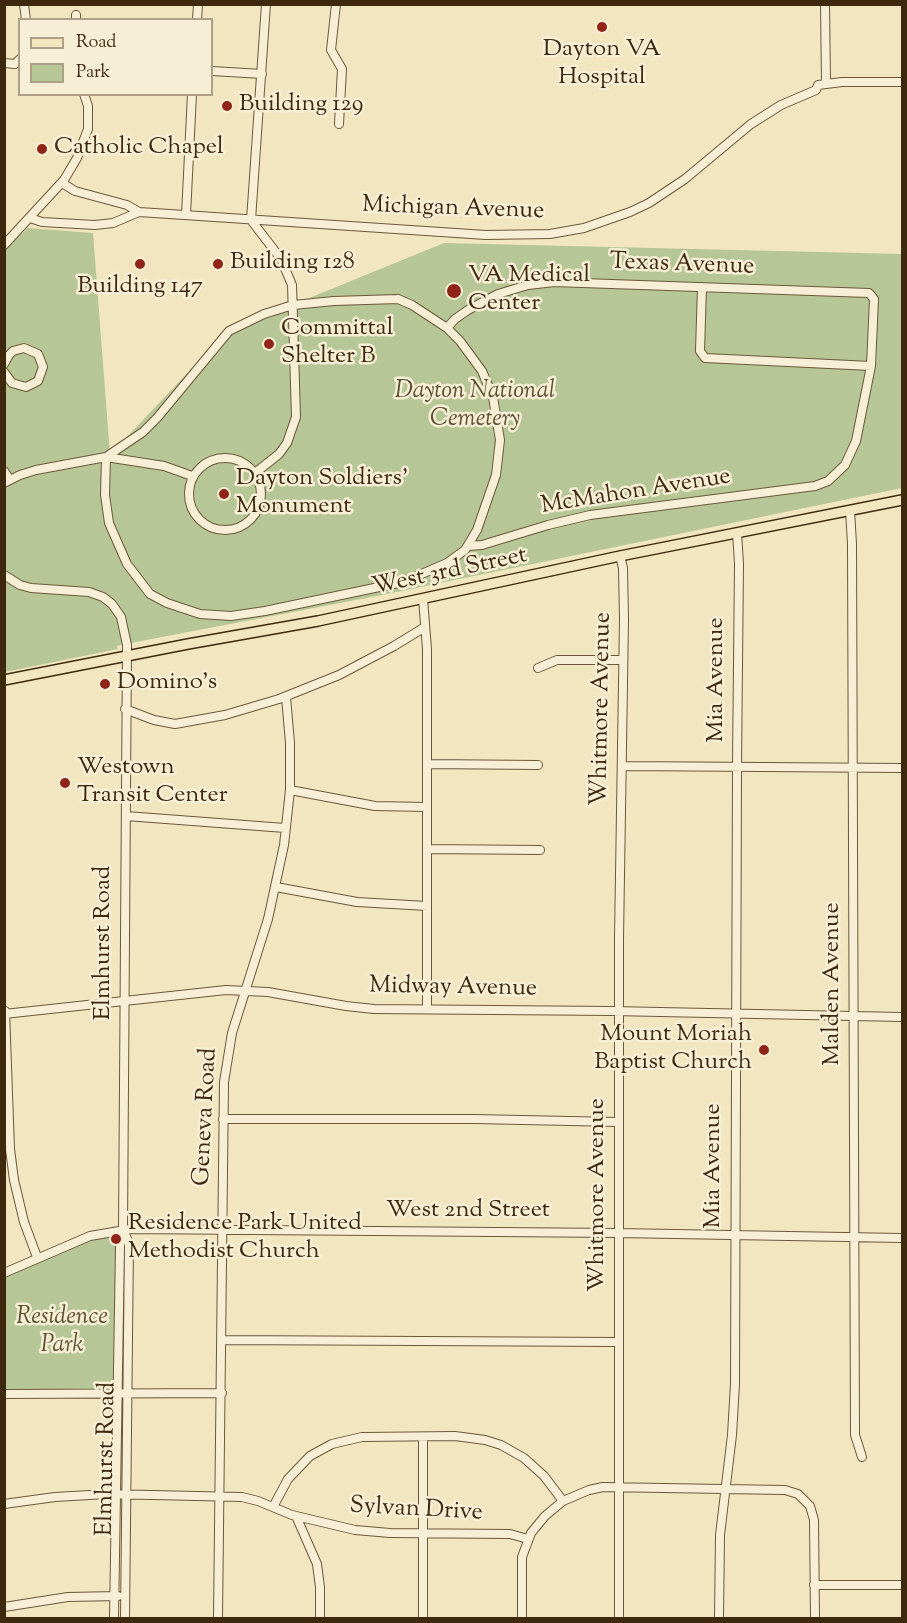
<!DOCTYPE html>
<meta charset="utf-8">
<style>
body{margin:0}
#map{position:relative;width:907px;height:1623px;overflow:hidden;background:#f1e6c0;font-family:"Sorts Mill Goudy",serif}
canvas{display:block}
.frame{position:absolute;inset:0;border:6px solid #3e290f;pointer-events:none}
.legend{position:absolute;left:18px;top:18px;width:195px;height:78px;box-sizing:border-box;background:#f6efd6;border:2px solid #aca086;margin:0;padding:8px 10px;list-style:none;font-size:18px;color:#3e290f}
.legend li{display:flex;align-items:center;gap:12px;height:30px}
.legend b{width:30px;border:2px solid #aca086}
</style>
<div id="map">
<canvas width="907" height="1623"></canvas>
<div class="frame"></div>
<ul class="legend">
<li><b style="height:8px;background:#f1e6c0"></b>Road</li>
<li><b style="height:16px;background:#b6c696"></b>Park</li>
</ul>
</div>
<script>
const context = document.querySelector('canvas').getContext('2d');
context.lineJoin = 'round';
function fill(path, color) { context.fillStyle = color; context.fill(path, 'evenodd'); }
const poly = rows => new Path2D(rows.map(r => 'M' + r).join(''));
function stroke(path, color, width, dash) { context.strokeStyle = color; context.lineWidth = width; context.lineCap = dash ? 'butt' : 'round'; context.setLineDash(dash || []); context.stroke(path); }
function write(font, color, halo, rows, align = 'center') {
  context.font = font + ' "Sorts Mill Goudy",serif'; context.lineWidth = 5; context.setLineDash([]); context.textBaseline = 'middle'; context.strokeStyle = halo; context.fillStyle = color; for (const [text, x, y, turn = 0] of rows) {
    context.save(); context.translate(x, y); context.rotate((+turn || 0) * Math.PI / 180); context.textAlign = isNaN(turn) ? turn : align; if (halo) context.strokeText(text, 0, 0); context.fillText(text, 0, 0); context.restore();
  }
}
fill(poly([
 [28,228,93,233,110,455,226,332,444,243,902,254,902,488,382,595,136,642,117,646,118,649,5,672,5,250],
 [123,1230,118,1394,5,1394,4,1273,74,1241]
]), '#b6c696');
const minor = poly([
 [24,4,26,20],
 [336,4,331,50,342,69,339,124],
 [825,4,826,84],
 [76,20,76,15],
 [197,20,198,4],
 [4,63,15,64,20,59],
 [212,71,262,74],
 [62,183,75,191,127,205,139,212,486,235,550,234,584,228,630,212,649,203,685,179,751,124,781,105,816,90,818,85,842,82,902,82],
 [186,215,192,94],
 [30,218,42,222,95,225,113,223,139,212],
 [4,245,64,180,77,158,88,129,88,106,84,94],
 [702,287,700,351,705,358,871,366],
 [398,299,412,305,447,328,460,341,482,371,493,397,500,440,496,475,477,530,465,550,447,563,403,582,265,611,231,616,200,614,167,603,150,594,127,564,109,523,105,495,106,457,143,432,157,418,229,331,264,314,293,305,334,301,398,299],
 [447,328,455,319,468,310,498,294,528,285,554,282,869,293,874,299,871,366,856,441,845,465,828,481,815,486,590,515,548,525,482,545,468,546],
 [4,364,9,355,13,351,24,348,38,354,43,367,38,381,26,387,12,383,4,372],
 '189 494a36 36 0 1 1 72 0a36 36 0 1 1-72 0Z',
 [4,471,10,480],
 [255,473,279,454,287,443,296,417,292,285,281,259,251,220,266,4],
 [4,483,20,475,36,470,106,457,164,466,192,476],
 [850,510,852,544,855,1435,862,1457],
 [4,575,20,585,31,588,89,592,103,597,112,604,121,617,127,645,123,1230,120,1246,114,1618],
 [423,599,427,649,427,1008],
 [538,668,557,660,622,660],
 [125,709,154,720,175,724,225,715,279,699,339,675,394,646,425,627],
 [427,764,538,765],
 [622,766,902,768],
 [290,790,375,806,427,807],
 [126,816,285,828],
 [427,849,540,850],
 [276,887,357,902,427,906],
 [5,1011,10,1149,14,1180,24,1222,37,1257],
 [4,1014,226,990,268,992,346,1006,374,1009,612,1011,902,1017],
 [223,1119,474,1119,618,1122],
 [124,1231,129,1244,125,1618],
 [4,1273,90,1236,131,1229,618,1233,902,1238],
 [223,1340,618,1342],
 [4,1394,222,1393],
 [423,1437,423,1618],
 [4,1504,55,1497,107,1494,242,1497,258,1501,292,1515,355,1530,390,1533,510,1534,528,1539],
 [273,1507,288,1479,310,1456,332,1444,362,1437,455,1436,485,1440,501,1445,524,1458,544,1476,563,1501],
 [296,1516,317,1564,320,1587,320,1618],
 [814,1585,902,1585],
 [4,1607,68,1597,118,1596],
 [218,1618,224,1082,232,1033,268,919,284,845,290,790,290,743,286,697],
 [522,1618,522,1557,531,1533,545,1516,563,1501,589,1490,603,1487,785,1490,798,1494,810,1506,814,1520,815,1618],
 [619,1618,619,939,624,619,623,568,620,556],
 [719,1618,720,1535,732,1435,735,1384,737,766,739,563,737,533]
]);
const major = poly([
 [4,680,188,644,318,621,620,556,902,500]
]);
stroke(minor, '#6b583b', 10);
stroke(major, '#3e290f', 12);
stroke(minor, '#f6efd6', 8);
stroke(major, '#f1e6c0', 9);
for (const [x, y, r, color] of [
 [602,27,6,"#8f2418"],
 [227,106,6,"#8f2418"],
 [42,149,6,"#8f2418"],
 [140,264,6,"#8f2418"],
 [218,264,6,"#8f2418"],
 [454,291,8,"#8f2418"],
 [269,344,6,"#8f2418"],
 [224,494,6,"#8f2418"],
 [105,684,6,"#8f2418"],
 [65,783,6,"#8f2418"],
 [764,1050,6,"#8f2418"],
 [116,1239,6,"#8f2418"]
]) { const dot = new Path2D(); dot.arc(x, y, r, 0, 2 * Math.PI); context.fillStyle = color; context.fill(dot); stroke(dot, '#f6efd6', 2); }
write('24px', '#3e290f', '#f6efd6', [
 ["Dayton VA",602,51,"center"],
 ["Hospital",602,79,"center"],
 ["Building 129",239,106],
 ["Catholic Chapel",54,149],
 ["Building 128",230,264],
 ["VA Medical",468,277],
 ["Center",468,305],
 ["Building 147",140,288,"center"],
 ["Committal",281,330],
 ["Shelter B",281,358],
 ["Dayton Soldiers’",236,480],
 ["Monument",236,508],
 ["Domino’s",117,684],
 ["Westown",77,769],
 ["Transit Center",77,797],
 ["Mount Moriah",752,1036,"right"],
 ["Baptist Church",752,1064,"right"],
 ["Residence Park United",128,1225],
 ["Methodist Church",128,1253]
], 'left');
write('24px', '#3e290f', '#f6efd6', [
 ["Michigan Avenue",453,210,2],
 ["Texas Avenue",682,266,2],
 ["McMahon Avenue",636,493,-9],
 ["West 3rd Street",450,573,-12],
 ["Mia Avenue",718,680,-90],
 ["Whitmore Avenue",603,709,-89],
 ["Elmhurst Road",105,943,-90],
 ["Malden Avenue",834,984,-90],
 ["Midway Avenue",453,989,1],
 ["Geneva Road",207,1117,-87],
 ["Mia Avenue",715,1166,-90],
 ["Whitmore Avenue",599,1195,-90],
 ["West 2nd Street",468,1212],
 ["Elmhurst Road",108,1459,-89],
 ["Sylvan Drive",416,1511,3]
]);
write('italic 24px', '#5c5031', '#f6efd6', [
 ["Dayton National",475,393],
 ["Cemetery",475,421],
 ["Residence",62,1319],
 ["Park",62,1347]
]);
</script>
